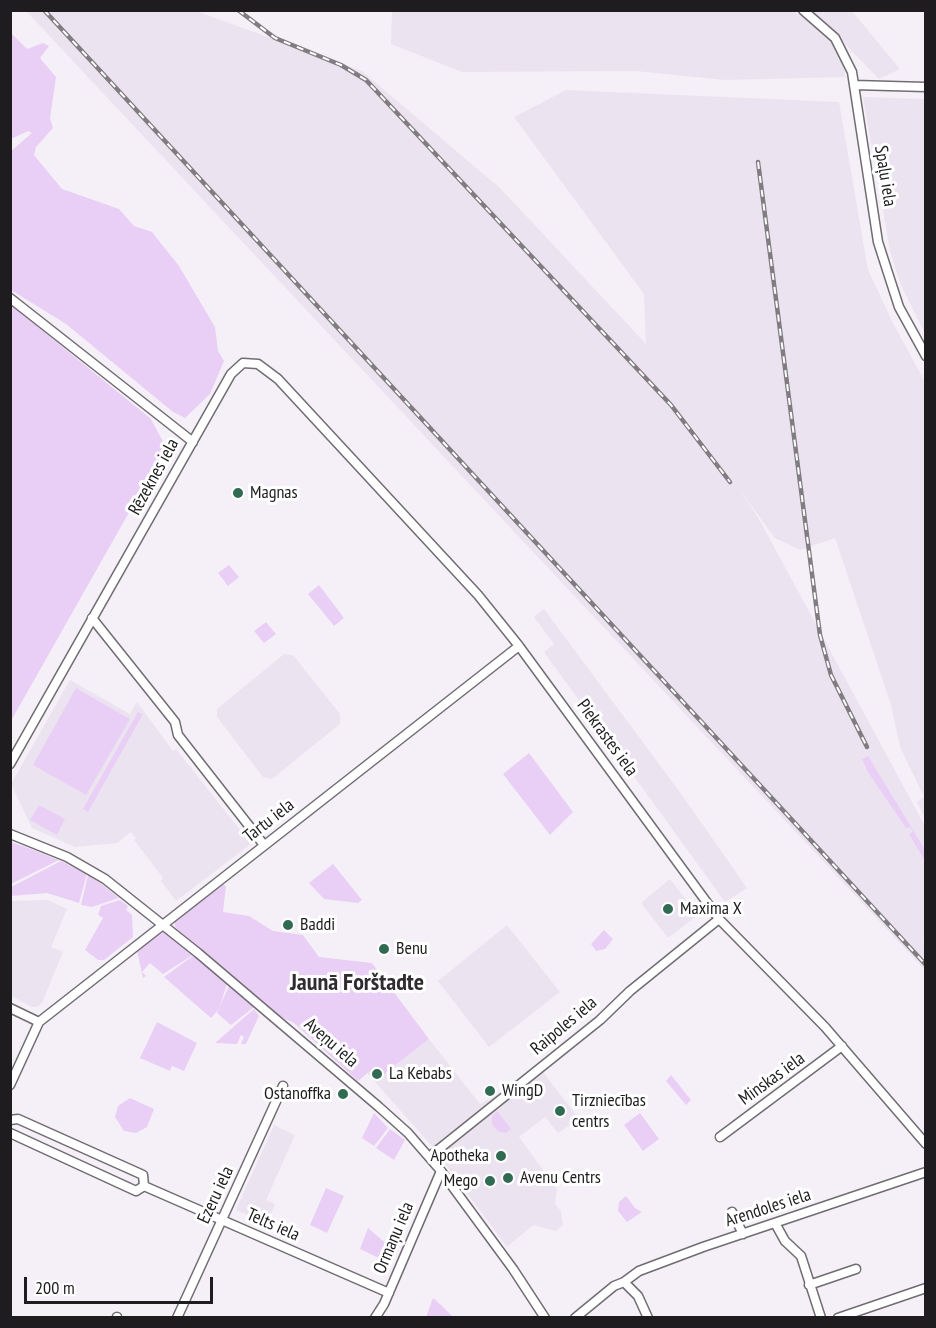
<!DOCTYPE html>
<meta charset="utf-8">
<style>
body{margin:0}
#map{position:relative;width:936px;height:1328px;overflow:hidden;background:#f5f0f7;font-family:"PT Sans Narrow",sans-serif}
canvas{display:block}
.frame{position:absolute;inset:0;border:12px solid #1e1c1f;pointer-events:none}
.scale{position:absolute;left:24px;top:1277px;width:189px;height:27px;box-sizing:border-box;border:3px solid #1e1c1f;border-top:0;padding-left:8px;font-size:18px;line-height:21px;white-space:nowrap;color:#1e1c1f;-webkit-text-stroke:4px #fff;paint-order:stroke}
</style>
<div id="map">
<canvas width="936" height="1328"></canvas>
<div class="frame"></div>
<div class="scale">200 m</div>
</div>
<script>
const context = document.querySelector('canvas').getContext('2d');
context.lineJoin = 'round';
function fill(path, color) { context.fillStyle = color; context.fill(path, 'evenodd'); }
const poly = rows => new Path2D(rows.map(r => 'M' + r).join(''));
function stroke(path, color, width, dash) { context.strokeStyle = color; context.lineWidth = width; context.lineCap = dash ? 'butt' : 'round'; context.setLineDash(dash || []); context.stroke(path); }
function write(font, color, halo, rows, align = 'center') {
  context.font = font + ' "PT Sans Narrow",sans-serif'; context.lineWidth = 6; context.setLineDash([]); context.textBaseline = 'middle'; context.strokeStyle = halo; context.fillStyle = color; for (const [text, x, y, turn = 0] of rows) {
    context.save(); context.translate(x, y); context.rotate((+turn || 0) * Math.PI / 180); context.textAlign = isNaN(turn) ? turn : align; if (halo) context.strokeText(text, 0, 0); context.fillText(text, 0, 0); context.restore();
  }
}
fill(poly([
 [26,11,196,11,362,71,501,189,646,344,644,294,514,117,566,90,839,102,868,270,894,325,925,382,925,819,917,802,924,797,900,747,891,705,835,538,800,550,775,538,739,489,759,519,925,826,926,939,923,942,925,945,925,970],
 [392,11,793,11,819,27,839,49,846,77,725,80,635,71,462,72,391,44],
 [807,11,852,11,900,69,879,79,829,28],
 [863,97,925,99,925,334,900,283,890,251],
 [544,609,682,795,747,888,725,902,544,652,554,644,534,617],
 [284,654,293,655,340,714,340,724,272,779,263,777,217,717,217,709],
 [70,680,130,714,137,702,173,751,176,749,251,844,176,901,161,881,163,878,134,840,136,838,131,832,117,843,75,847,32,828,11,784],
 [670,879,698,915,668,938,641,903],
 [48,900,67,909,51,947,63,952,42,1003,37,1007,32,1007,11,996,11,901],
 [507,925,560,992,489,1047,438,981],
 [429,1039,480,1104,543,1072,579,1119,558,1133,545,1117,519,1137,557,1189,555,1204,561,1211,563,1225,556,1231,533,1225,507,1247,431,1145,367,1073,376,1066,383,1075],
 [274,1125,295,1135,266,1200,275,1204,267,1224,236,1210]
]), '#ece3f1');
fill(poly([
 [10,32,27,49,43,43,49,46,40,58,56,77,50,118,53,128,36,147,34,155,62,189,119,209,134,226,152,232,179,266,215,327,218,351,224,361,210,394,185,418,173,412,66,324,11,290,11,151,32,133,28,131,11,139],
 [11,305,151,419,166,447,11,721],
 [229,565,239,577,228,586,218,573],
 [319,585,344,618,334,626,308,594],
 [266,622,276,634,264,643,254,631],
 [76,688,130,719,86,795,33,765],
 [138,712,143,714,88,812,83,809],
 [529,753,573,812,550,835,503,774],
 [868,756,925,850,925,861,909,834,913,832,910,827,906,828,868,772,862,759],
 [39,805,65,819,57,835,30,820],
 [11,842,31,849,59,860,11,884],
 [61,861,87,874,79,903,47,893,11,896,11,887],
 [333,864,362,900,358,903,324,899,309,883],
 [88,875,99,882,119,898,92,907,81,905],
 [222,884,226,886,223,912,249,916,273,931,303,935,319,957,372,963,429,1039,383,1075,376,1066,358,1081,294,1023,279,1016,175,927,175,921],
 [120,900,128,906,126,910,132,915,133,937,104,960,98,960,85,950,103,918,98,915,101,906],
 [604,930,613,939,605,949,596,951,591,944],
 [163,932,193,955,163,974,150,963,142,972,146,976,143,978,137,951],
 [194,955,227,984,219,1009,211,1018,164,977],
 [229,986,254,1007,231,1025,217,1013],
 [254,1009,259,1016,246,1044,241,1044,244,1037,241,1035,237,1044,215,1043],
 [157,1022,197,1043,184,1071,172,1066,170,1071,140,1058],
 [671,1075,691,1100,686,1105,666,1081],
 [130,1098,154,1109,147,1127,136,1133,124,1131,115,1117,118,1106],
 [497,1111,511,1129,506,1133,499,1132,492,1124,492,1117],
 [374,1113,388,1128,374,1146,362,1138],
 [640,1113,659,1139,643,1151,624,1125],
 [390,1129,405,1140,394,1160,376,1148],
 [326,1188,344,1196,327,1233,310,1225],
 [626,1196,635,1208,642,1212,627,1222,618,1211,619,1202],
 [368,1228,389,1246,383,1260,360,1249],
 [433,1298,441,1305,453,1317,426,1317]
]), '#e9cff5');
const minor = poly([
 [803,10,835,38,852,72,878,242,899,307,926,356],
 [854,85,926,87],
 [10,298,193,442],
 [92,618,175,722,178,735,264,845],
 [10,764,231,374,243,363,258,364,278,379,478,595,519,646,719,919,825,1027,926,1144],
 [10,834,67,857,105,879,198,953,379,1107,408,1133,441,1171,513,1269,545,1318],
 [10,1008,39,1022],
 [10,1085,39,1022,519,646],
 [10,1120,18,1119,143,1175,144,1186],
 [10,1133,136,1191,144,1186],
 [720,1137,842,1046],
 [429,1157,600,1020,630,991,719,919],
 [144,1186,389,1293],
 [732,1212,743,1234],
 [775,1223,785,1241,801,1256,821,1318],
 [624,1282,639,1271,703,1247,926,1172],
 [809,1285,856,1269],
 [117,1318,117,1317],
 [177,1318,283,1086],
 [375,1318,384,1304,441,1171],
 [575,1318,614,1286,624,1282,638,1296,648,1318],
 [838,1318,926,1288]
]);
stroke(minor, '#706c72', 11);
stroke(minor, '#fff', 8);
const rail = poly([
 [44,10,926,965],
 [238,10,275,38,341,65,366,80,671,405,730,482],
 [758,162,820,635,831,675,867,747]
]);
stroke(rail, '#807c81', 4.5);
stroke(rail, '#fff', 2, [7]);
for (const [x, y, r, color] of [
 [238,493,6,"#316b54"],
 [668,909,6,"#316b54"],
 [288,925,6,"#316b54"],
 [384,949,6,"#316b54"],
 [377,1074,6,"#316b54"],
 [490,1091,6,"#316b54"],
 [343,1094,6,"#316b54"],
 [560,1111,6,"#316b54"],
 [501,1156,6,"#316b54"],
 [508,1178,6,"#316b54"],
 [490,1181,6,"#316b54"]
]) { const dot = new Path2D(); dot.arc(x, y, r, 0, 2 * Math.PI); context.fillStyle = color; context.fill(dot); stroke(dot, '#fff', 2); }
write('18px', '#1e1c1f', '#fff', [
 ["Spaļu iela",885,176,81],
 ["Rēzeknes iela",154,477,-61],
 ["Piekrastes iela",607,738,54],
 ["Tartu iela",269,821,-38],
 ["Raipoles iela",564,1026,-40],
 ["Aveņu iela",331,1043,41],
 ["Minskas iela",772,1079,-36],
 ["Ezeru iela",216,1195,-65],
 ["Arendoles iela",768,1208,-18],
 ["Telts iela",273,1225,24],
 ["Ormaņu iela",394,1238,-67]
]);
write('18px', '#1e1c1f', '#fff', [
 ["Magnas",250,493],
 ["Maxima X",680,909],
 ["Baddi",300,925],
 ["Benu",396,949],
 ["La Kebabs",389,1074],
 ["WingD",502,1091],
 ["Ostanoffka",331,1094,"right"],
 ["Tirzniecības",572,1101],
 ["centrs",572,1122],
 ["Apotheka",489,1156,"right"],
 ["Avenu Centrs",520,1178],
 ["Mego",478,1181,"right"]
], 'left');
write('bold 24px', '#2f2b31', '#fff', [
 ["Jaunā Forštadte",357,983]
]);
</script>
